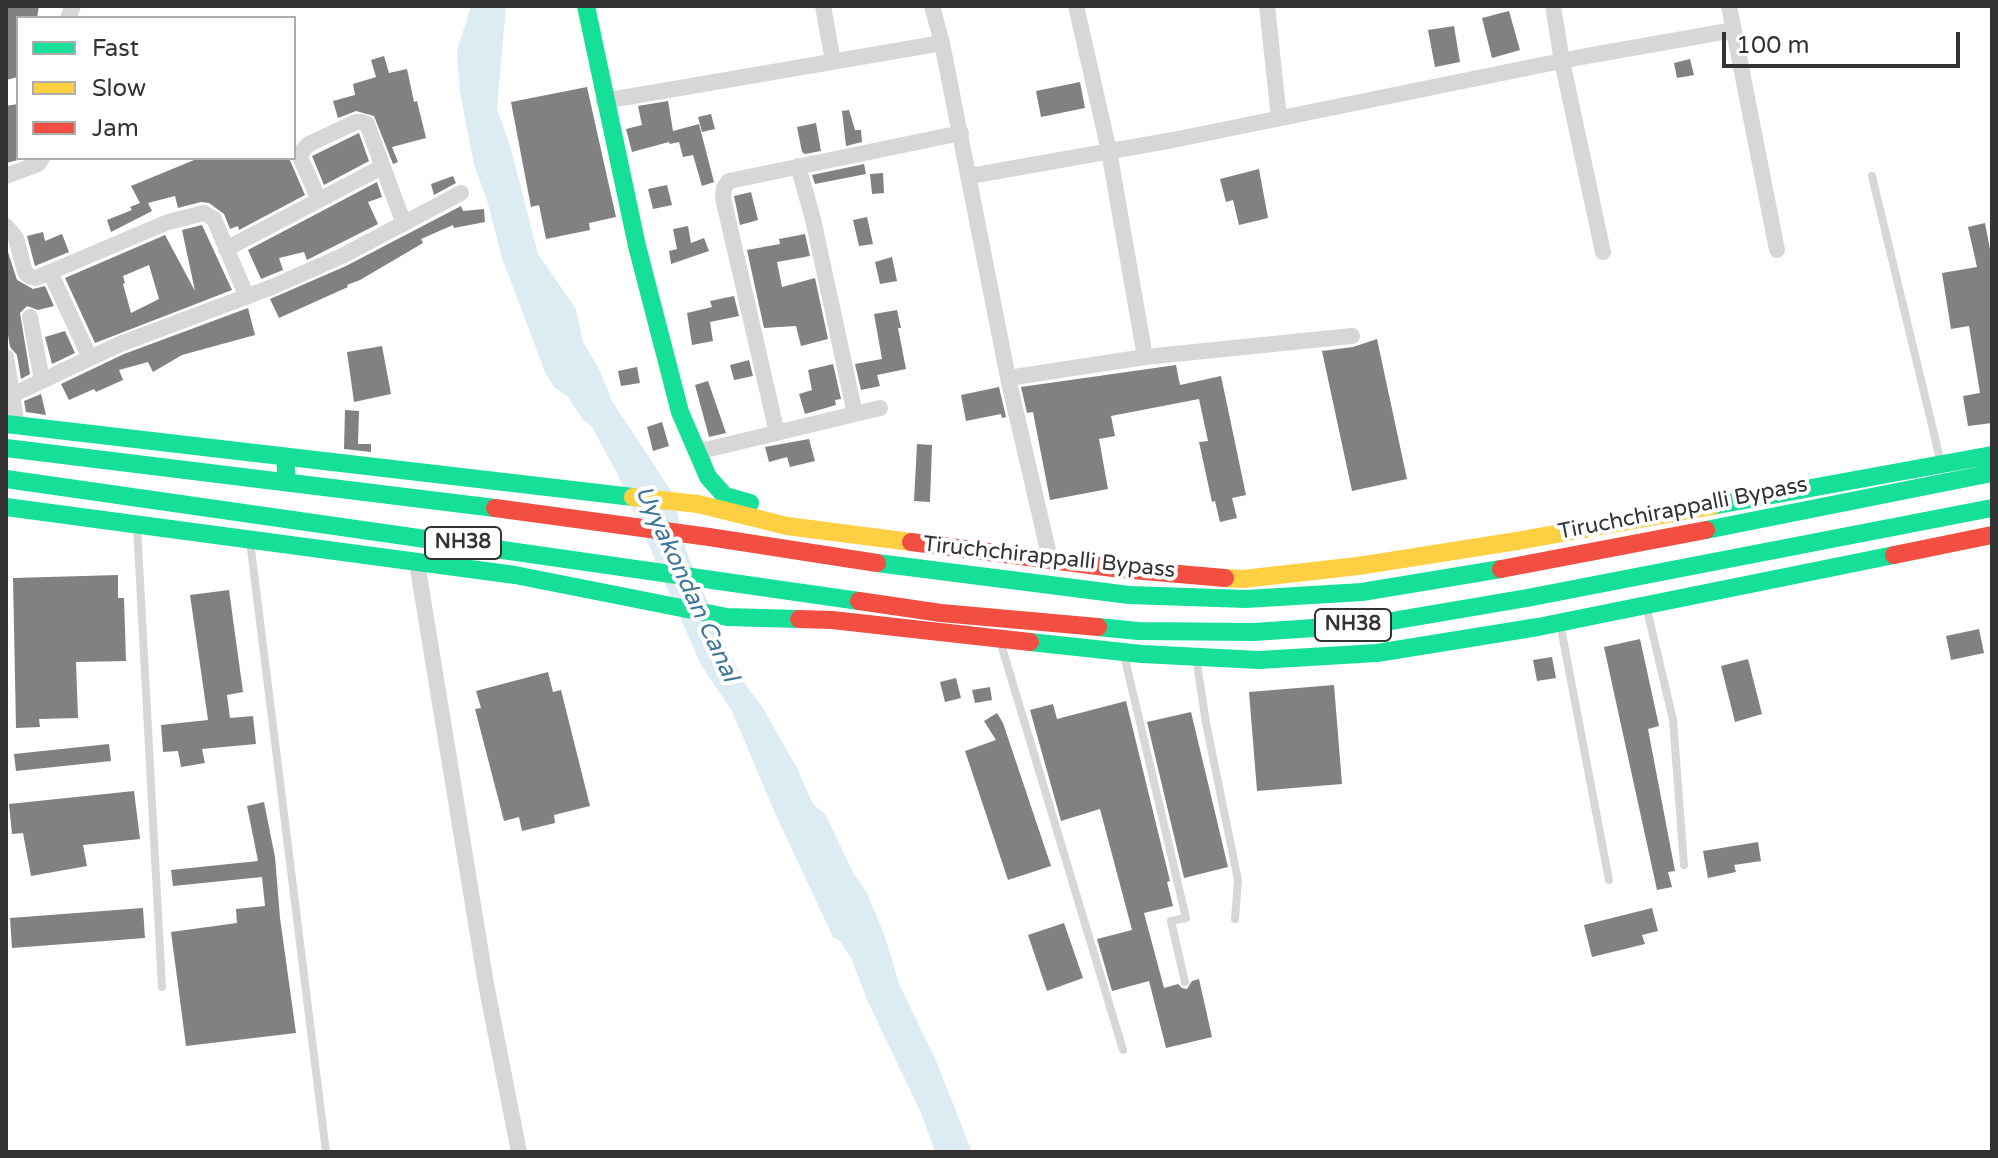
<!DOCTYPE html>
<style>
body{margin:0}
#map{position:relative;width:1998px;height:1158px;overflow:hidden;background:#fff;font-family:"Varela Round",sans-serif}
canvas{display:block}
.frame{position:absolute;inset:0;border:8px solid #333;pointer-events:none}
.legend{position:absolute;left:16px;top:16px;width:280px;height:144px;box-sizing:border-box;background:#fff;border:2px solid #adadad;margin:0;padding:10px 14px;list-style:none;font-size:24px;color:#333}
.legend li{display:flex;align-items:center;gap:16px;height:40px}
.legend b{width:40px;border:2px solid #adadad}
.scale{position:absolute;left:1722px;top:32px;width:238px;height:36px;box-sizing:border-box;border:4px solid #333;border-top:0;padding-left:10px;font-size:24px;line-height:28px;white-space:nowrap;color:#333;-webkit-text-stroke:6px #fff;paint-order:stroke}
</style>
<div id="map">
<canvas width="1998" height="1158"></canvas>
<div class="frame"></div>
<ul class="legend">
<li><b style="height:10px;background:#16e098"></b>Fast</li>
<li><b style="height:10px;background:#ffcf43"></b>Slow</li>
<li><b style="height:10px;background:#f24e42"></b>Jam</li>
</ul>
<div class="scale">100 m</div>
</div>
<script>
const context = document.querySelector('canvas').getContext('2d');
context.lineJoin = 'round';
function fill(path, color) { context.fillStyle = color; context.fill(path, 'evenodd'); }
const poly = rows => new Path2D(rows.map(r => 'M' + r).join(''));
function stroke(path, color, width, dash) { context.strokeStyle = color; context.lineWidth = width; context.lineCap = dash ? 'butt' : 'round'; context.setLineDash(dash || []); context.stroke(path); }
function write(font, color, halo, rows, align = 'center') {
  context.font = font + ' "Varela Round",sans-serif'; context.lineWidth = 8; context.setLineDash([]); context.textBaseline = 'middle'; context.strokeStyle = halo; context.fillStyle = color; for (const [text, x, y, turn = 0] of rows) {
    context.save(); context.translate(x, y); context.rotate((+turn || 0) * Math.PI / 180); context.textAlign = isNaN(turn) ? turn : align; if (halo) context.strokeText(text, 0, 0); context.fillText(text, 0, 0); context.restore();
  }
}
fill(poly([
 [471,6,506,6,497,109,511,149,538,254,576,309,583,342,600,371,612,401,673,494,686,550,727,649,747,687,761,705,797,768,813,804,825,814,854,874,867,893,884,934,900,986,935,1058,972,1152,935,1152,921,1113,868,1002,851,958,840,941,833,937,774,811,732,711,701,665,618,475,592,427,583,420,568,397,554,387,545,372,502,258,487,200,474,165,460,92,457,51]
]), '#ddebf3');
fill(poly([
 [6,6,39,6,37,18,18,18,18,77,6,80],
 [1509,11,1520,50,1492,58,1482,18],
 [1454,26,1460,62,1435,67,1428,30],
 [384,56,389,73,407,69,414,102,417,101,426,138,392,147,398,162,393,164,374,116,356,111,338,118,333,101,355,95,353,84,376,77,371,60],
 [1690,59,1694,75,1677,78,1674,63],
 [1080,82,1085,108,1041,117,1036,91],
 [587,87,616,217,589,223,590,230,546,239,539,205,531,207,511,102],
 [668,101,673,131,699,124,714,182,702,186,693,155,683,157,679,142,670,144,669,142,632,152,626,129,642,125,638,106],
 [18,104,18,160,6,163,6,106],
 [849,110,855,130,861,130,862,142,846,146,842,111],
 [711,114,715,129,702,132,698,117],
 [816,123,821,151,805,154,802,152,797,127],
 [359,133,369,161,324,185,312,156],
 [199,158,289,158,305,195,239,230,238,226,230,229,224,214,209,203,201,202,178,208,175,196,148,203,152,211,111,232,107,220,132,210,130,207,140,203,131,186],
 [864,164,866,174,815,184,812,175],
 [1259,169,1268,218,1239,225,1233,200,1226,202,1220,179],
 [883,173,884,193,872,194,870,174],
 [453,176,456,183,434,195,431,184],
 [377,182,382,197,368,202,378,224,307,260,304,252,279,258,283,270,261,279,248,250],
 [667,185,672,205,653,209,648,189],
 [751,192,758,220,740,225,734,196],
 [461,206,463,211,484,209,485,222,454,228,453,225,421,239,423,243,360,280,347,285,348,287,279,318,270,299,346,266],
 [867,217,873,244,859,246,853,220],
 [1985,223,1992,260,1992,423,1968,426,1963,396,1980,393,1969,326,1951,329,1942,273,1977,267,1968,227],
 [202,225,232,290,95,343,65,278,165,235,195,291,182,230],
 [149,265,159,299,131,313,123,284,125,283,123,276],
 [688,226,691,243,704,238,709,251,671,264,669,251,677,249,673,229],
 [43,232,45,241,62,234,69,252,35,266,27,236],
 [805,234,810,256,777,262,782,287,815,278,828,339,801,346,796,326,764,328,747,250,780,244,779,239],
 [6,246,17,280,33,289,45,286,54,306,38,310,27,306,20,313,30,374,21,379,17,355,10,347,6,323],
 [892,257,897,281,880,284,875,262],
 [734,296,739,316,710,322,713,341,692,345,687,313,712,307,710,301],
 [248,308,255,335,182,355,153,372,148,362,119,370,123,380,96,392,94,389,69,400,61,384,124,354],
 [897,310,901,328,898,328,906,369,877,375,880,386,861,390,855,364,882,359,874,314],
 [65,331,75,353,52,364,45,337],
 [1377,339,1407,479,1352,491,1322,351,1353,347],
 [382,346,391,394,354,402,347,352],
 [749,360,753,376,734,380,730,365],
 [833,364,841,399,835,400,836,405,805,414,799,394,812,390,808,370],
 [1176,365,1180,385,1221,376,1246,495,1232,498,1237,518,1220,522,1215,501,1212,502,1199,442,1208,441,1199,399,1111,416,1115,436,1099,439,1108,489,1050,500,1033,412,1027,413,1021,387],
 [637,367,640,383,621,386,618,371],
 [708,381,726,433,709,437,695,385],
 [999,387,1006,417,1002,418,1001,414,966,421,961,395],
 [41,394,46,415,26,412,24,401],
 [345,410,359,411,358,444,371,444,371,452,344,449],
 [662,422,669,446,653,451,647,427],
 [809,439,815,461,790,467,787,457,769,462,765,447],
 [917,444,932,445,930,502,914,501],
 [118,575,118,598,124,598,126,661,76,662,78,718,39,719,40,727,16,728,13,578],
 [229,590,243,692,227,695,230,718,253,716,256,744,202,749,205,763,181,767,178,751,163,752,161,725,208,720,190,595],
 [1979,629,1984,653,1951,660,1946,636],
 [1640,639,1659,726,1648,729,1675,871,1668,872,1672,887,1657,890,1604,647],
 [1552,657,1556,678,1537,681,1533,660],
 [1748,659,1762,714,1735,722,1721,666],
 [548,672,553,692,561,690,590,806,554,815,555,823,522,831,519,817,504,821,475,709,481,708,476,691],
 [956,678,961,698,945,702,940,682],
 [1334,685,1342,784,1257,791,1249,692],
 [990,687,992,700,975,703,972,690],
 [1126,701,1170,881,1167,882,1173,906,1144,913,1164,988,1178,984,1182,988,1187,989,1192,981,1199,979,1212,1037,1166,1048,1149,981,1112,991,1097,939,1132,930,1100,809,1061,821,1030,710,1053,704,1057,719],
 [1191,712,1228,867,1184,878,1147,722],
 [997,713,1003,723,1051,866,1008,880,965,751,996,740,984,721],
 [109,744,111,761,16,771,14,754],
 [134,791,140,839,83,845,87,866,31,876,23,833,12,834,9,804],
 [264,802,275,857,280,918,296,1033,186,1046,171,932,237,923,236,909,265,906,262,877,173,886,171,870,258,861,247,806],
 [1758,842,1761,861,1734,865,1736,872,1708,878,1703,851],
 [143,908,145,938,12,948,10,918],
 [1652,908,1658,931,1642,935,1645,944,1592,957,1584,925],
 [1064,923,1083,978,1047,991,1028,935]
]), '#818181');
stroke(poly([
 [1872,176,1941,463],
 [137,526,162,987],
 [250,541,326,1152],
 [1646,605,1673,720,1684,865],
 [1560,623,1609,880],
 [1000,641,1123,1050],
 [1124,655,1186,918,1171,921,1185,982],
 [1196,657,1206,723,1238,880,1235,919]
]), '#d7d7d7', 8);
stroke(poly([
 [823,6,833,61],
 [932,6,942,43],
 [1076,6,1109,151,1145,357],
 [1267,6,1279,118],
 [1553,6,1562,61,1603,252],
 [1729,6,1777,250],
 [68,18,73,6],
 [604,101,942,43,1008,378,1050,559],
 [798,166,813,219,855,414],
 [6,176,38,164,42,158],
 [970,176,1173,140,1581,57,1734,30],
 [319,200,300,157,303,150,309,144,356,122,362,122,367,124,404,224],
 [6,226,16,238,25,272,29,276,36,278,168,222,204,213,214,219,247,297],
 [226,249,382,167],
 [50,272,90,358],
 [30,317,42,380],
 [6,357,17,426],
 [1008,378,1145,357,1352,336],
 [12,395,120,344,272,287,342,256,461,193],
 [777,433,723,198,724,188,729,181,961,133],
 [697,452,880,408],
 [417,563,486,984,519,1152]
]), '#d7d7d7', 16);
stroke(poly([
 [586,6,637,246,680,412,708,477,725,496,750,503],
 [6,424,633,497],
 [6,448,495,508],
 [285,458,287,482],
 [6,479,859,601],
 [1712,506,1992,455],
 [6,507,515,575,727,617,799,619],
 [1706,530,1992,473],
 [877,563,1129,595,1246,599,1362,592,1501,569],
 [1098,627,1138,631,1254,632,1374,624,1527,598,1992,508],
 [1030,642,1142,654,1259,660,1377,653,1538,627,1894,555]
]), '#16e098', 18);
stroke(poly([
 [633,497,698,504,787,526,911,542],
 [1225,578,1243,579,1358,566,1517,541,1712,506]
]), '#ffcf43', 18);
stroke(poly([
 [495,508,709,537,877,563],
 [911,542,1121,569,1225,578],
 [1894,555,1992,535],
 [1501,569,1706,530],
 [859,601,941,613,1098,627],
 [799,619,832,620,1030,642]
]), '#f24e42', 18);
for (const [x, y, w] of [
 [463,543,76],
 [1353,625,76]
]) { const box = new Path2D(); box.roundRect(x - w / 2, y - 16, w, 32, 6); context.fillStyle = '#fff'; context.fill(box); stroke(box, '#333', 2); }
write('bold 20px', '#333', null, [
 ["NH38",463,543],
 ["NH38",1353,625]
]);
write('22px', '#333', '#fff', [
 ["Tiruchchirappalli Bypass",1683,509,-11],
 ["Tiruchchirappalli Bypass",1049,558,6]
]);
write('italic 24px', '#3f7597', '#fff', [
 ["Uyyakondan Canal",686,584,65]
]);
</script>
